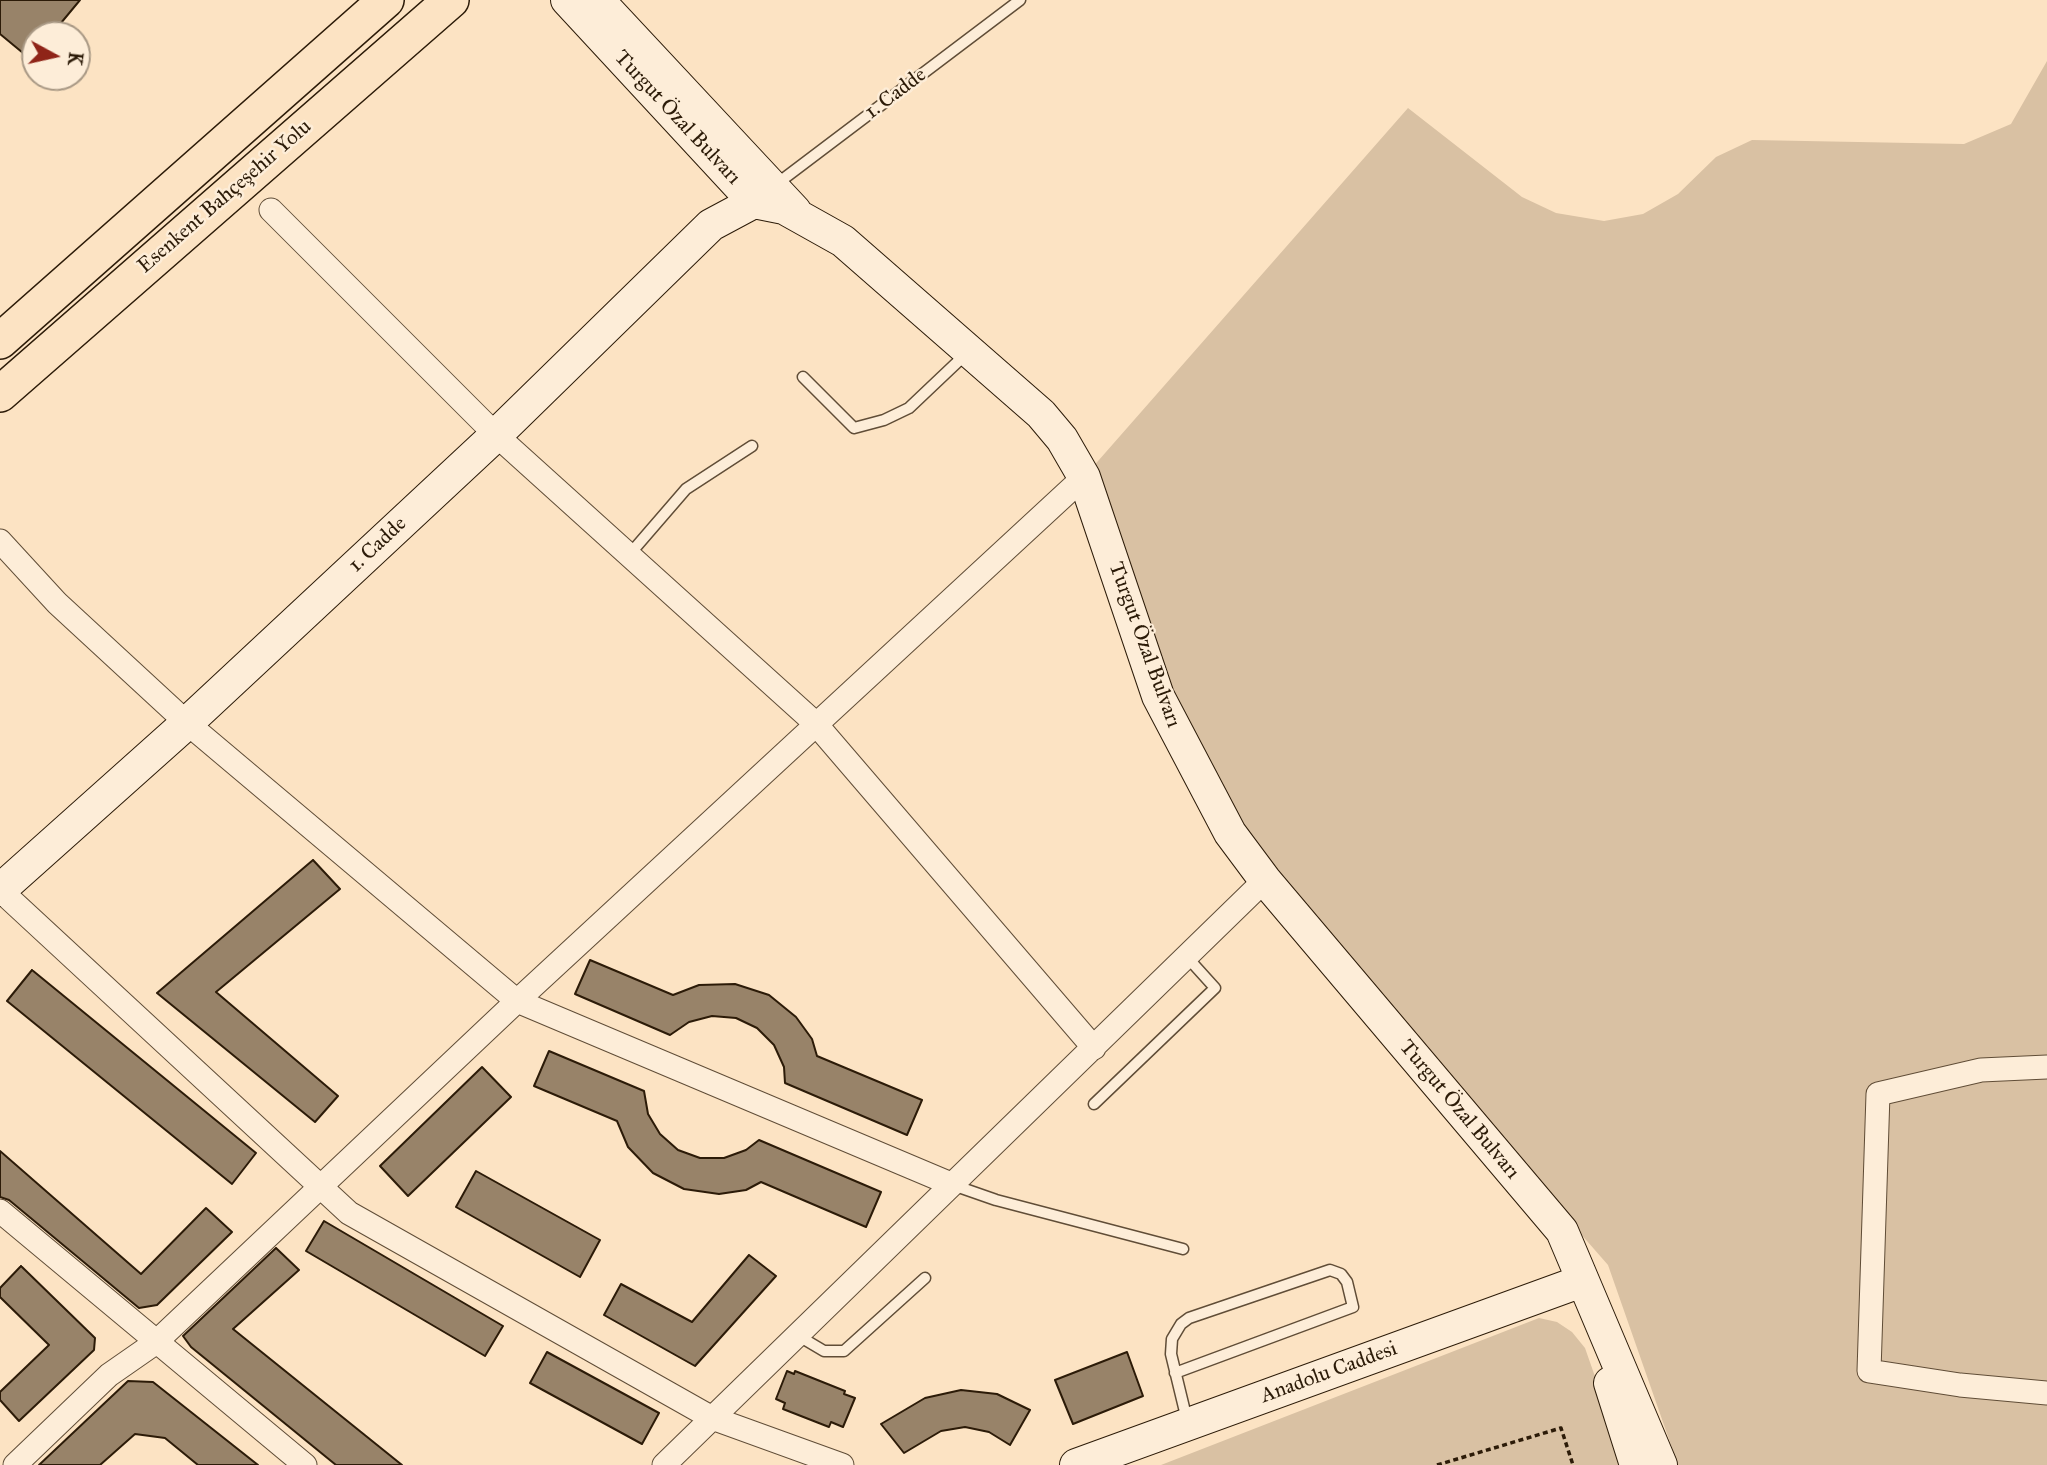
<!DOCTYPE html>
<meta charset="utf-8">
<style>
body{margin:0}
#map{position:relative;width:2047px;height:1465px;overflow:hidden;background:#fce3c3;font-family:"IM FELL Great Primer",serif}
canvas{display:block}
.north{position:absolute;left:21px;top:21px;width:70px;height:70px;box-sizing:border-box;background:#fdedd8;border:2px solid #a99985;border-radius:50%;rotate:98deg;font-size:19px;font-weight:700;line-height:28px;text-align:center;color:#2c1b08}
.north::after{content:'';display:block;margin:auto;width:24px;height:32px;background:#8f2418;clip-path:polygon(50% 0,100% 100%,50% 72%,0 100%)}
</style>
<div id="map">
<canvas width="2047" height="1465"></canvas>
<div class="north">K</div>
</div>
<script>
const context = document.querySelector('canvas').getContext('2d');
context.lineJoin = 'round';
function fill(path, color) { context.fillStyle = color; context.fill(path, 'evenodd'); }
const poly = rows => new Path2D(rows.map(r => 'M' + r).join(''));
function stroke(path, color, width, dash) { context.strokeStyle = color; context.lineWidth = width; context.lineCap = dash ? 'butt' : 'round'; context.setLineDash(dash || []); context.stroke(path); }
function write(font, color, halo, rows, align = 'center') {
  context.font = font + ' "IM FELL Great Primer",serif'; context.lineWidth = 5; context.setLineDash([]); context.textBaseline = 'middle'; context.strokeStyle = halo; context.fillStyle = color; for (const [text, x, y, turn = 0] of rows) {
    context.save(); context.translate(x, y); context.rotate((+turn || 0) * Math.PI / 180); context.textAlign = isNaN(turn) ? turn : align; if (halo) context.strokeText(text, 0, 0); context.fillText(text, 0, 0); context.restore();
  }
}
fill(poly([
 [2047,61,2047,1465,1678,1465,1608,1265,1230,833,1084,477,1408,108,1522,197,1556,213,1604,221,1643,214,1678,194,1716,157,1752,140,1964,144,2011,124],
 [1539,1318,1557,1322,1572,1332,1585,1348,1626,1465,1161,1465]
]), '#d9c1a3');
const building = poly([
 [0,0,80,0,51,35,35,35,35,54,27,48,23,53,0,34,0,0],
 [313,860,340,889,216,992,338,1096,315,1122,157,993,313,860],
 [590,960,673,995,699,985,735,984,769,995,796,1017,812,1039,817,1056,922,1100,907,1135,785,1083,784,1067,774,1045,757,1028,736,1018,712,1016,689,1022,670,1035,575,994,590,960],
 [32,970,256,1153,232,1184,7,1001,32,970],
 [549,1051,644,1091,648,1114,660,1134,678,1150,700,1158,724,1158,746,1150,759,1140,881,1192,866,1227,761,1182,746,1190,719,1194,684,1189,653,1173,628,1147,617,1121,534,1086,549,1051],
 [482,1067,511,1097,408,1196,380,1166,482,1067],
 [0,1151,141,1274,206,1208,232,1232,157,1305,139,1308,9,1200,0,1197,0,1151],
 [476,1171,600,1240,580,1277,456,1207,476,1171],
 [324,1221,503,1326,485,1356,306,1251,324,1221],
 [276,1248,299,1270,233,1329,402,1465,336,1465,191,1347,183,1336,276,1248],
 [749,1255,776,1276,695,1366,604,1315,621,1284,692,1322,749,1255],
 [21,1266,95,1338,94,1350,19,1421,0,1400,0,1392,49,1345,0,1297,0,1288,21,1266],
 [547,1352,659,1413,642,1444,530,1383,547,1352],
 [1127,1352,1143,1396,1073,1424,1055,1380,1127,1352],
 [787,1371,794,1374,795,1371,845,1391,844,1394,855,1398,843,1427,831,1422,829,1427,783,1409,785,1403,776,1399,787,1371],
 [128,1381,153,1382,258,1465,198,1465,165,1438,135,1434,100,1465,39,1465,128,1381],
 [961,1390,997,1394,1030,1410,1010,1445,989,1432,965,1427,941,1431,904,1453,881,1424,925,1398,961,1390]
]);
fill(building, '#988369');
stroke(building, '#2c1b08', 2);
const lane = poly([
 [774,186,1020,0],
 [803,377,854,428,884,420,909,408,967,353],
 [629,555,686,489,752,446],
 [1094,1104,1215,988,1187,957],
 [953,1185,996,1200,1183,1249],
 [797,1335,824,1351,844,1351,925,1278],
 [1175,1373,1353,1307,1347,1282,1341,1274,1330,1270,1189,1318,1181,1324,1172,1339,1171,1354,1187,1420]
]);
const street = poly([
 [271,210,496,435,815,723,1094,1048],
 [0,541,57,603,187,723,517,1001,951,1184],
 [0,890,349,1213,712,1418,842,1465],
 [2047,1067,1981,1070,1878,1094,1869,1371,1960,1385,2047,1393],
 [0,1211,305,1465],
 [15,1465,109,1375,155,1343,517,1001,1084,477],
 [664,1465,1265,880]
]);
const secondary = poly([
 [567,0,754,202,784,208,843,241,1041,414,1062,439,1084,477,1158,696,1230,833,1265,880,1562,1231,1661,1465],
 [598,0,795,211],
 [0,890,187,723,496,435,711,225,754,202],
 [1610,1383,1636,1465],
 [1076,1465,1582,1281]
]);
const primary = poly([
 [0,341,386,0],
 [0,394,451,0]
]);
stroke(lane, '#604d37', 13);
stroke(street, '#604d37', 25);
stroke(secondary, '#2c1b08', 34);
stroke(primary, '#2c1b08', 38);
stroke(poly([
 [1437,1465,1561,1428,1573,1465]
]), '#2c1b08', 3.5, [5, 3.5]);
stroke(lane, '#fdedd8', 10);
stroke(street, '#fdedd8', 23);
stroke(secondary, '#fdedd8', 32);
stroke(primary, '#fce3c3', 35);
write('21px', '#2c1b08', '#fdedd8', [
 ["1. Cadde",896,94,-37],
 ["Turgut Özal Bulvarı",677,118,47],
 ["Esenkent Bahçeşehir Yolu",225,197,-41],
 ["1. Cadde",378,545,-43],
 ["Turgut Özal Bulvarı",1144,645,70],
 ["Turgut Özal Bulvarı",1459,1110,50],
 ["Anadolu Caddesi",1329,1373,-20]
]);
</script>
